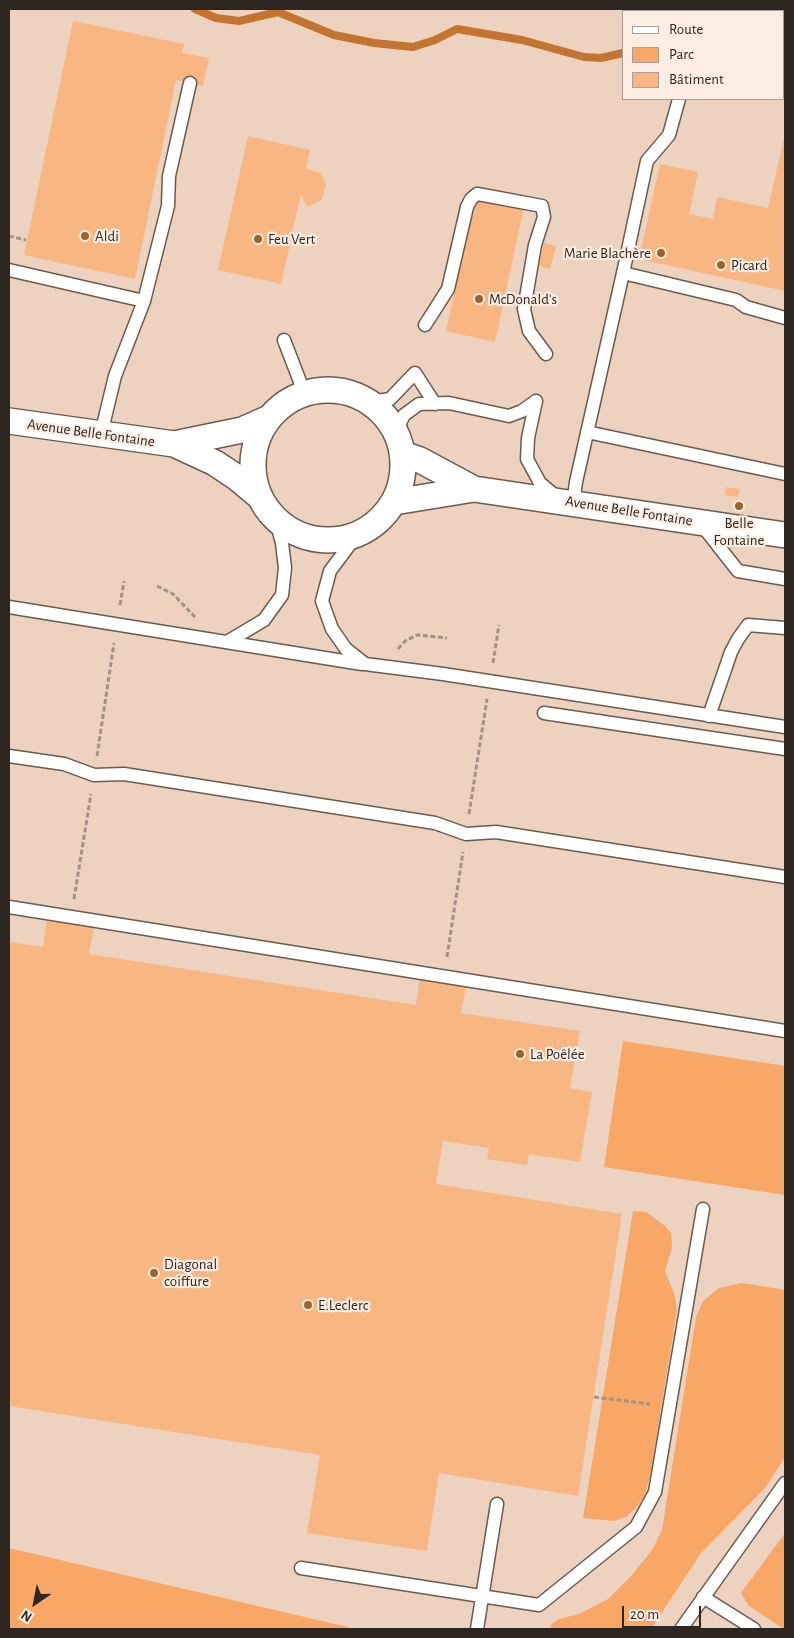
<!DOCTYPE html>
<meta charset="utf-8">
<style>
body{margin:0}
#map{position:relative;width:794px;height:1638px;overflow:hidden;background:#f3dfd1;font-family:"Alegreya Sans",sans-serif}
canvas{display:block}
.frame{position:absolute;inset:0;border:10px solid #2e2721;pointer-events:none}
.legend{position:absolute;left:622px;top:10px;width:162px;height:90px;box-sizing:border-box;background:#fdede2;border:1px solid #aa9e95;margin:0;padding:6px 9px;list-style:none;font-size:15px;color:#2e2721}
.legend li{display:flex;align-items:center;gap:10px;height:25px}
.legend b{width:25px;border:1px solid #aa9e95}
.north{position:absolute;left:10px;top:1578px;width:50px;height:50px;-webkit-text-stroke:4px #fdede2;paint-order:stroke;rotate:213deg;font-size:14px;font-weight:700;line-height:20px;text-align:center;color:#2e2721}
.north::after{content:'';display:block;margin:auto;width:18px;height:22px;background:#2e2721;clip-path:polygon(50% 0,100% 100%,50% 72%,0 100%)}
.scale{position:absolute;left:622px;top:1606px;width:79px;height:22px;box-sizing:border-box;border:2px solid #2e2721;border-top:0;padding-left:6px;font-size:15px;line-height:18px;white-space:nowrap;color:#2e2721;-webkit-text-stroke:4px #fdede2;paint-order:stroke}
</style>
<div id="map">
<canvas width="794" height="1638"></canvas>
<div class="frame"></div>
<ul class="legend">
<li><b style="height:6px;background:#fff"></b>Route</li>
<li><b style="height:14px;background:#f8a767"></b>Parc</li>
<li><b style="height:14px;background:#f8b683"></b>Bâtiment</li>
</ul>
<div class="north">N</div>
<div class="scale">20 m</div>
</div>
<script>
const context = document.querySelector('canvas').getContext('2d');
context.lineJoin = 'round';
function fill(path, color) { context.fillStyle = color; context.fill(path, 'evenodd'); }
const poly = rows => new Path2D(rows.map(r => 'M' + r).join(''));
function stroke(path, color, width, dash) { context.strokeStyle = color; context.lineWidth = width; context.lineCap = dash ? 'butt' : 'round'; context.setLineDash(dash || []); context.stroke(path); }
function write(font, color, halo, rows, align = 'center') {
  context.font = font + ' "Alegreya Sans",sans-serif'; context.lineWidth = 4.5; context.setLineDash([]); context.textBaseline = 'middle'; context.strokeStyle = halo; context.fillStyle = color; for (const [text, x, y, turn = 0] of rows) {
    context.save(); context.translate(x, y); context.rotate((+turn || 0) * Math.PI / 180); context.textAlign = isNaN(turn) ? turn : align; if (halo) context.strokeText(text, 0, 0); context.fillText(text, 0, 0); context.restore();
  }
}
fill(poly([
 [9,9,785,9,785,1629,351,1629,348,1627,9,1548],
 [623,11,783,11,783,99,623,99]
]), '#ecd2bf');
fill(poly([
 [623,1041,785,1066,785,1195,604,1167],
 [633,1211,646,1212,665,1226,671,1233,672,1248,665,1271,674,1293,677,1310,650,1476,645,1495,636,1508,626,1517,614,1521,583,1518],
 [742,1283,785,1290,785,1457,765,1488,701,1553,651,1629,550,1629,552,1624,559,1619,579,1614,608,1599,632,1575,652,1550,662,1530,696,1317,703,1301,719,1288],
 [785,1533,785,1629,784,1629,749,1606,741,1593],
 [9,1548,348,1627,348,1629,9,1629]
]), '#f8a767');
stroke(poly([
 [195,9,216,18,239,21,278,12,334,35,374,43,413,47,435,40,457,29,522,40,584,57,601,58,623,53],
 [783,52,785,52]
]), '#c27430', 8);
fill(poly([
 [73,21,184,44,182,53,209,58,203,86,176,80,135,279,24,255],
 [248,136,310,150,306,169,321,173,326,184,322,200,307,207,301,194,281,284,218,270],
 [784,138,785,291,639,259,660,164,698,172,689,214,713,219,717,197,768,208],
 [476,201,500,206,501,202,524,207,495,342,446,331,460,267,457,266,468,217,473,216],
 [544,243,556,246,550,269,539,266],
 [726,487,740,489,738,497,725,495],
 [47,920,94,927,89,954,416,1005,420,978,466,986,461,1013,580,1031,570,1088,592,1092,580,1162,529,1154,527,1165,487,1159,489,1148,443,1141,436,1184,622,1214,578,1496,439,1473,427,1551,307,1533,320,1455,9,1406,9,942,43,947]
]), '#f8b683');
const lane = poly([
 [783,72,785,72],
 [9,270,144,301,115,376,101,434],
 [623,273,647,161,669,135,679,99],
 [144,301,168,206,169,176,190,83],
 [425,325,448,289,467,207,471,199,477,194,483,195,542,206,544,217,535,245,524,309,529,331,546,354],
 [284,340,304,392],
 [536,401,528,438,527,459,540,483,558,498],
 [370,402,390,399,415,373,435,404],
 [396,431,404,415,419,404,449,403,509,416,522,411,536,401],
 [587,432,785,474],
 [573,503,576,482,623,273,736,300,746,307,785,318],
 [701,524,738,571,785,579],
 [357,535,330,571,322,601,332,629,346,649,365,664,443,674,785,727],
 [9,607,362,664],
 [227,642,264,620,282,595,285,568,282,543,276,520],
 [544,713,785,749],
 [709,716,731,652,738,639,748,625,785,628],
 [9,756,64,764,94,775,124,774,435,823,466,834,496,832,785,877],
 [9,907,785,1031],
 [301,1568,539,1605,636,1527,655,1492,703,1209],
 [703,1597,754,1629],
 [477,1629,497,1504],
 [681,1629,785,1483]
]);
const street = poly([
 '253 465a75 75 0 1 1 150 0a75 75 0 1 1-150 0Z',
 [9,421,174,444,215,463,236,477,260,497],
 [174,444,242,430,267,419],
 [403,454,420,460,474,489],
 [394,502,474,489,785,535]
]);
stroke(lane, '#6b5b4e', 15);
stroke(street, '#6b5b4e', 28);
stroke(poly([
 [9,236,26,240],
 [546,296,558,298],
 [157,586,173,594,195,617],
 [120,605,124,581],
 [398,649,405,641,417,635,447,638],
 [493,663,499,625],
 [97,756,114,643],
 [469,814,487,699],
 [74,899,91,794],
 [447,957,463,852],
 [594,1397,650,1404]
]), '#a29389', 3, [5, 2.5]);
stroke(lane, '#fff', 12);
stroke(street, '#fff', 25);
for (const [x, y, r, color] of [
 [85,236,5,"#a1622a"],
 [258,239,5,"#a1622a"],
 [661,253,5,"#a1622a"],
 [721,265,5,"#a1622a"],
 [479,299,5,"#a1622a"],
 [739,506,5,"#a1622a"],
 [520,1054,5,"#a1622a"],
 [154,1273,5,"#a1622a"],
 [308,1305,5,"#a1622a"]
]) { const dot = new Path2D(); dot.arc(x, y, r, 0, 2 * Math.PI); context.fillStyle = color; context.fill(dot); stroke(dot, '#fdede2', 2); }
write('15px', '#2e2721', '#fdede2', [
 ["Aldi",95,236],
 ["Feu Vert",268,239],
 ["Marie Blachère",651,253,"right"],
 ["Picard",731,265],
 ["McDonald's",489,299],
 ["Belle",739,523,"center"],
 ["Fontaine",739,540,"center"],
 ["La Poêlée",530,1054],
 ["Diagonal",164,1264],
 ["coiffure",164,1281],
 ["E.Leclerc",318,1305]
], 'left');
write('15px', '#2e2721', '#fdede2', [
 ["Avenue Belle Fontaine",91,433,8],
 ["Avenue Belle Fontaine",629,511,9]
]);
</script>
